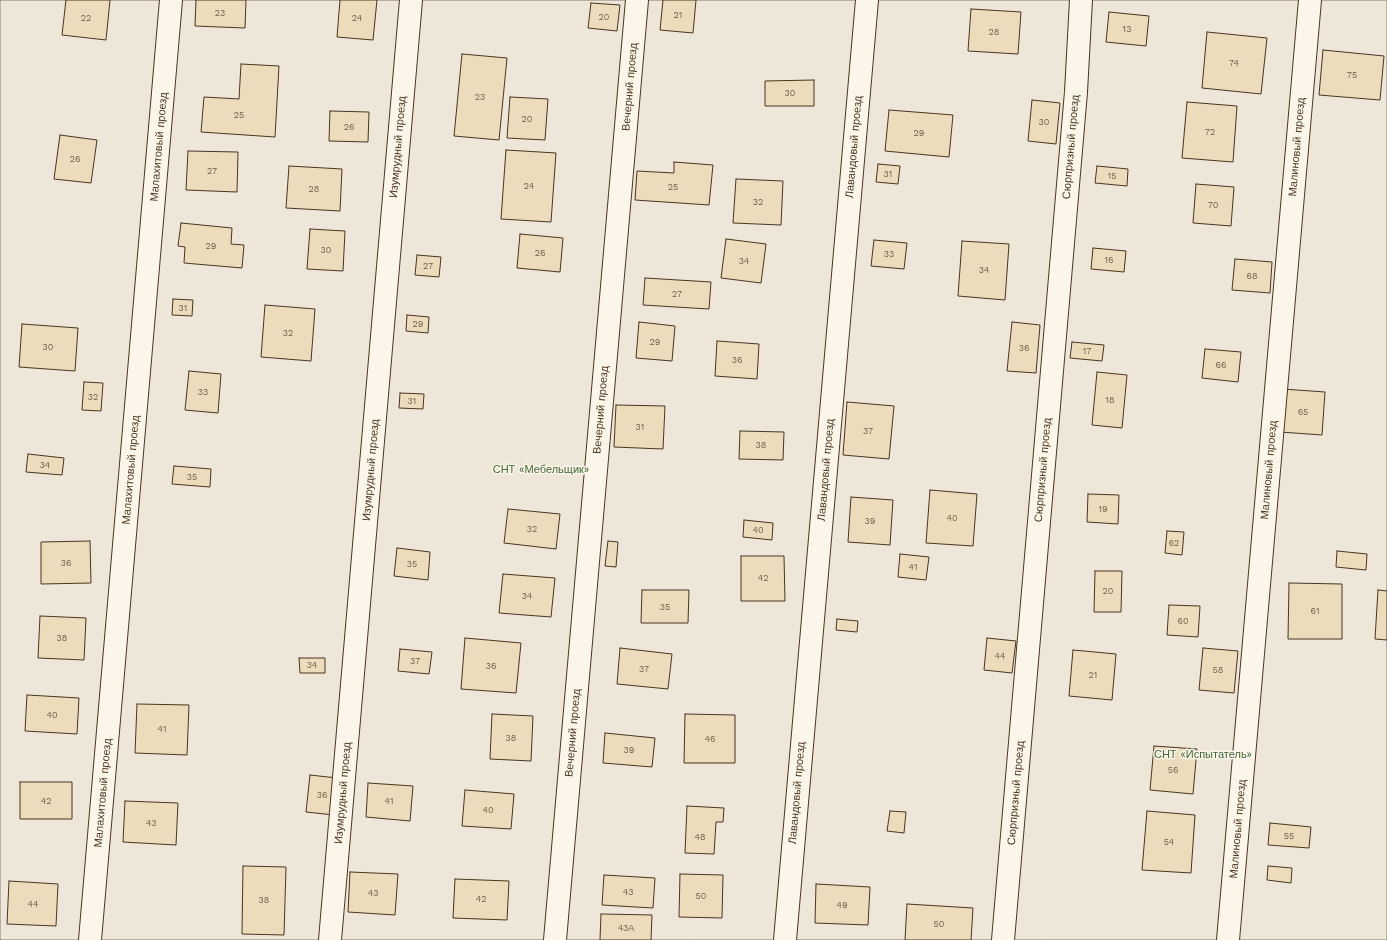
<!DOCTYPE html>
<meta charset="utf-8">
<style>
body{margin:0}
canvas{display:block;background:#fbf6e9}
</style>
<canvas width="1387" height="940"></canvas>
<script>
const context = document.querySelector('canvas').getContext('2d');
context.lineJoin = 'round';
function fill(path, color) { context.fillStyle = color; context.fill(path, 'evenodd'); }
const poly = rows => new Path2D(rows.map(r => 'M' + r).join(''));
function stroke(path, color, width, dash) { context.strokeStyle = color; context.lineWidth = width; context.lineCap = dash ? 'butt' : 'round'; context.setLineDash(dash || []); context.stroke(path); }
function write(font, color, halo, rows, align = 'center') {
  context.font = font + ' "Work Sans",sans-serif'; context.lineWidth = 3; context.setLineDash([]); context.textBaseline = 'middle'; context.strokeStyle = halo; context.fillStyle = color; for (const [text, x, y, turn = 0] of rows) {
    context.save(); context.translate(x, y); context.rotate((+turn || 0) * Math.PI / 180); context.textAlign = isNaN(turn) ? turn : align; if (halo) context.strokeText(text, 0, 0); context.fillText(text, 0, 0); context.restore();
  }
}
const green = poly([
 [0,0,1387,0,1387,940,0,940,0,0]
]);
fill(green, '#ede6d9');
stroke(green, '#887966', 1);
const building = poly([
 [66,0,110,0,106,40,62,35,66,0],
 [196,0,246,0,245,28,195,26,196,0],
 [340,0,377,0,373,40,337,37,340,0],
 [663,0,696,0,693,33,660,30,663,0],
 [591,3,620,5,617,31,588,28,591,3],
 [971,9,1021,12,1018,54,968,51,971,9],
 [1109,12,1149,16,1146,46,1106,42,1109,12],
 [1207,32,1267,38,1261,94,1202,88,1207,32],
 [1323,50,1384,56,1380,100,1319,95,1323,50],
 [462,54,507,58,499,140,454,136,462,54],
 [241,64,279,66,275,137,201,132,204,97,239,99,241,64],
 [814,80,814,106,765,106,765,81,814,80],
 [510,97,548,99,545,140,507,138,510,97],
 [1032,100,1060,103,1056,144,1028,141,1032,100],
 [1187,102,1237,106,1233,162,1182,158,1187,102],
 [889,110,953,115,949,157,885,151,889,110],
 [330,111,369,112,368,142,329,141,330,111],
 [60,135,97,140,91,183,54,179,60,135],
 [506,150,556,153,551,222,501,219,506,150],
 [188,151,238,152,237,192,186,190,188,151],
 [674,162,713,165,709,205,635,200,637,171,674,173,674,162],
 [878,164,900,166,898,184,876,182,878,164],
 [289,166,342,169,340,211,286,208,289,166],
 [1097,166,1128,169,1127,186,1095,183,1097,166],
 [736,179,783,181,781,225,733,223,736,179],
 [1196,184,1234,187,1231,226,1193,223,1196,184],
 [181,223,232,228,231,244,244,245,242,268,184,263,185,247,178,246,181,223],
 [310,229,345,231,343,271,307,269,310,229],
 [520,234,563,238,560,272,517,268,520,234],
 [726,239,766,244,761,283,721,278,726,239],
 [874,240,907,243,904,269,871,266,874,240],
 [962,241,1009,244,1005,300,958,296,962,241],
 [1093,248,1126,251,1124,272,1091,269,1093,248],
 [417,255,441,257,439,277,415,275,417,255],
 [1235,259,1272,262,1270,293,1232,290,1235,259],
 [645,278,711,282,709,309,643,305,645,278],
 [173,299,193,300,192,316,172,315,173,299],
 [265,305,315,309,311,361,261,357,265,305],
 [407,315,429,317,428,333,406,331,407,315],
 [639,322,675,326,672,361,636,358,639,322],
 [1012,322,1040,325,1036,373,1007,371,1012,322],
 [22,324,78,328,75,371,19,367,22,324],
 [717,341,759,344,757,379,715,376,717,341],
 [1072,342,1104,345,1102,361,1070,358,1072,342],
 [1205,349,1241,352,1238,382,1202,378,1205,349],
 [189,371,221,374,218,413,185,410,189,371],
 [1097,372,1127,375,1122,428,1092,425,1097,372],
 [84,382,103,383,101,411,82,410,84,382],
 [1283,389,1325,392,1322,435,1280,432,1283,389],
 [400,393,424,394,423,409,399,408,400,393],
 [847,402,894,406,889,459,843,455,847,402],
 [616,405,665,406,663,449,614,447,616,405],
 [740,431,784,432,783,460,739,459,740,431],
 [28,454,64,458,62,475,26,472,28,454],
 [174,466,211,469,210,487,172,484,174,466],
 [930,490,977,494,973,546,926,543,930,490],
 [1088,494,1119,495,1118,524,1087,522,1088,494],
 [851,497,893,500,890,545,848,542,851,497],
 [508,509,560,514,556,549,504,543,508,509],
 [744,520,773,523,772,540,743,537,744,520],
 [1167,531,1184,532,1182,555,1165,553,1167,531],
 [90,541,91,583,41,584,41,542,90,541],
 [608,541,618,542,616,567,605,566,608,541],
 [397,548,430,552,428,580,394,576,397,548],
 [1337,551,1367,554,1366,570,1336,567,1337,551],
 [900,554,929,557,926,580,898,577,900,554],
 [741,556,784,556,785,601,741,601,741,556],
 [1095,571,1122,571,1121,612,1094,612,1095,571],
 [503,574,555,578,551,617,499,613,503,574],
 [1289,583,1342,584,1342,639,1288,639,1289,583],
 [642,590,689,590,688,623,641,623,642,590],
 [1378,590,1387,591,1387,640,1375,639,1378,590],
 [1169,605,1200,606,1198,637,1167,635,1169,605],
 [40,616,86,618,84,660,38,658,40,616],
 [837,619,858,621,857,632,836,630,837,619],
 [465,638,521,643,516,693,461,689,465,638],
 [987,638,1016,641,1012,673,984,670,987,638],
 [620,648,672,654,668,689,617,684,620,648],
 [1203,648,1238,651,1234,693,1199,690,1203,648],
 [400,649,432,652,429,674,398,671,400,649],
 [1073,650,1116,654,1112,700,1069,696,1073,650],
 [299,658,325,658,325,673,300,673,299,658],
 [27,695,79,698,77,734,25,731,27,695],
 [137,704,189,705,187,755,135,753,137,704],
 [492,714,533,716,531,761,490,759,492,714],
 [685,714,735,715,735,763,684,763,685,714],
 [605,733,655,738,652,767,603,763,605,733],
 [1154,746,1197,749,1193,794,1150,790,1154,746],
 [310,775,337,778,334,815,306,812,310,775],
 [20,782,72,782,72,819,20,819,20,782],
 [368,783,413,786,410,821,366,817,368,783],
 [465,790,514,794,511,829,462,826,465,790],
 [125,801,178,803,176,845,123,842,125,801],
 [687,806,724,808,723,822,716,822,714,854,685,853,687,806],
 [890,811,906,812,904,833,887,831,890,811],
 [1147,811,1195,815,1191,873,1142,870,1147,811],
 [1270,823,1311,827,1309,848,1268,845,1270,823],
 [243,866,286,867,284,935,242,934,243,866],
 [1268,866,1292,868,1291,883,1267,880,1268,866],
 [350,872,398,874,395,915,348,912,350,872],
 [680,874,723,875,722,918,679,917,680,874],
 [604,875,655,878,653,908,602,905,604,875],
 [455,879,509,881,507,920,453,918,455,879],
 [9,881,58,884,56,926,7,924,9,881],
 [816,884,870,887,868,925,815,923,816,884],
 [907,904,973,908,971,940,905,940,907,904],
 [601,914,652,915,651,940,600,940,601,914]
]);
fill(building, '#ecdcbc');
stroke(building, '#4a3520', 1);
const minor = poly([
 [90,940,171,0],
 [330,940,411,0],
 [555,940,637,0],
 [785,940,867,0],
 [1003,940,1076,92,1081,0],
 [1228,940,1310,0]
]);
stroke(minor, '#4a3520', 24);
stroke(minor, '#fbf6e9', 22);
write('9px', '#725f47', null, [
 ["23",220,13],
 ["21",678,15],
 ["20",604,17],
 ["22",86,18],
 ["24",357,18],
 ["13",1127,29],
 ["28",994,32],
 ["74",1234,63],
 ["75",1352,75],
 ["30",790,93],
 ["23",480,97],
 ["25",239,115],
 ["20",527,119],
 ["30",1044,122],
 ["26",349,127],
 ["72",1210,132],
 ["29",919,133],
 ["26",75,159],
 ["27",212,171],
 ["31",888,174],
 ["15",1112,176],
 ["24",529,186],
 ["25",673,187],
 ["28",314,189],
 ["32",758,202],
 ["70",1213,205],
 ["29",211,246],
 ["30",326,250],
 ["26",540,253],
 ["33",889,254],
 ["16",1109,260],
 ["34",744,261],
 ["27",428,266],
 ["34",984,270],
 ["68",1252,276],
 ["27",677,294],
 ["31",183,308],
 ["29",418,324],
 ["32",288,333],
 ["29",655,342],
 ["30",48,347],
 ["36",1024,348],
 ["17",1087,351],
 ["36",737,360],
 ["66",1221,365],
 ["33",203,392],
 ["32",93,397],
 ["18",1110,400],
 ["31",412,401],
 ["65",1303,412],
 ["31",640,427],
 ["37",868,431],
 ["38",761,445],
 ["34",45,465],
 ["35",192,477],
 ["19",1103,509],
 ["40",952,518],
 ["39",870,521],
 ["32",532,529],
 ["40",758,530],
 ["62",1174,543],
 ["36",66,563],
 ["35",412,564],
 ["41",913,567],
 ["42",763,578],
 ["20",1108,591],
 ["34",527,596],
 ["35",665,607],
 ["61",1315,611],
 ["60",1183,621],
 ["38",62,638],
 ["44",1000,656],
 ["37",415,661],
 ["34",312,665],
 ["36",491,666],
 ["37",644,669],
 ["58",1218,670],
 ["21",1093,675],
 ["40",52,715],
 ["41",162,729],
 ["38",511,738],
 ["46",710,739],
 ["39",629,750],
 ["56",1173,770],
 ["36",322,795],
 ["42",46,801],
 ["41",389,801],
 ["40",488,810],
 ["43",151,823],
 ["55",1289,836],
 ["48",700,837],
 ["54",1169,842],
 ["43",628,892],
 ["43",373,893],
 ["50",701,896],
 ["42",481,899],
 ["38",264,900],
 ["44",33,904],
 ["49",842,905],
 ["50",939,924],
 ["43А",626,928]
]);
write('11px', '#4a3520', '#fbf6e9', [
 ["Вечерний проезд",630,87,-85],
 ["Малахитовый проезд",159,147,-85],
 ["Изумрудный проезд",398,147,-85],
 ["Лавандовый проезд",854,147,-85],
 ["Сюрпризный проезд",1071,147,-85],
 ["Малиновый проезд",1297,147,-85],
 ["Вечерний проезд",601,410,-85],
 ["Малахитовый проезд",131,470,-85],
 ["Изумрудный проезд",371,470,-85],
 ["Лавандовый проезд",826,470,-85],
 ["Сюрпризный проезд",1043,470,-85],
 ["Малиновый проезд",1269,470,-85],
 ["Вечерний проезд",573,733,-85],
 ["Малахитовый проезд",103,793,-85],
 ["Изумрудный проезд",343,793,-85],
 ["Лавандовый проезд",797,793,-85],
 ["Сюрпризный проезд",1016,793,-85],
 ["Малиновый проезд",1238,829,-85]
]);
write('11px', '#436837', '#fbf6e9', [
 ["СНТ «Мебельщик»",541,470],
 ["СНТ «Испытатель»",1203,755]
]);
</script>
